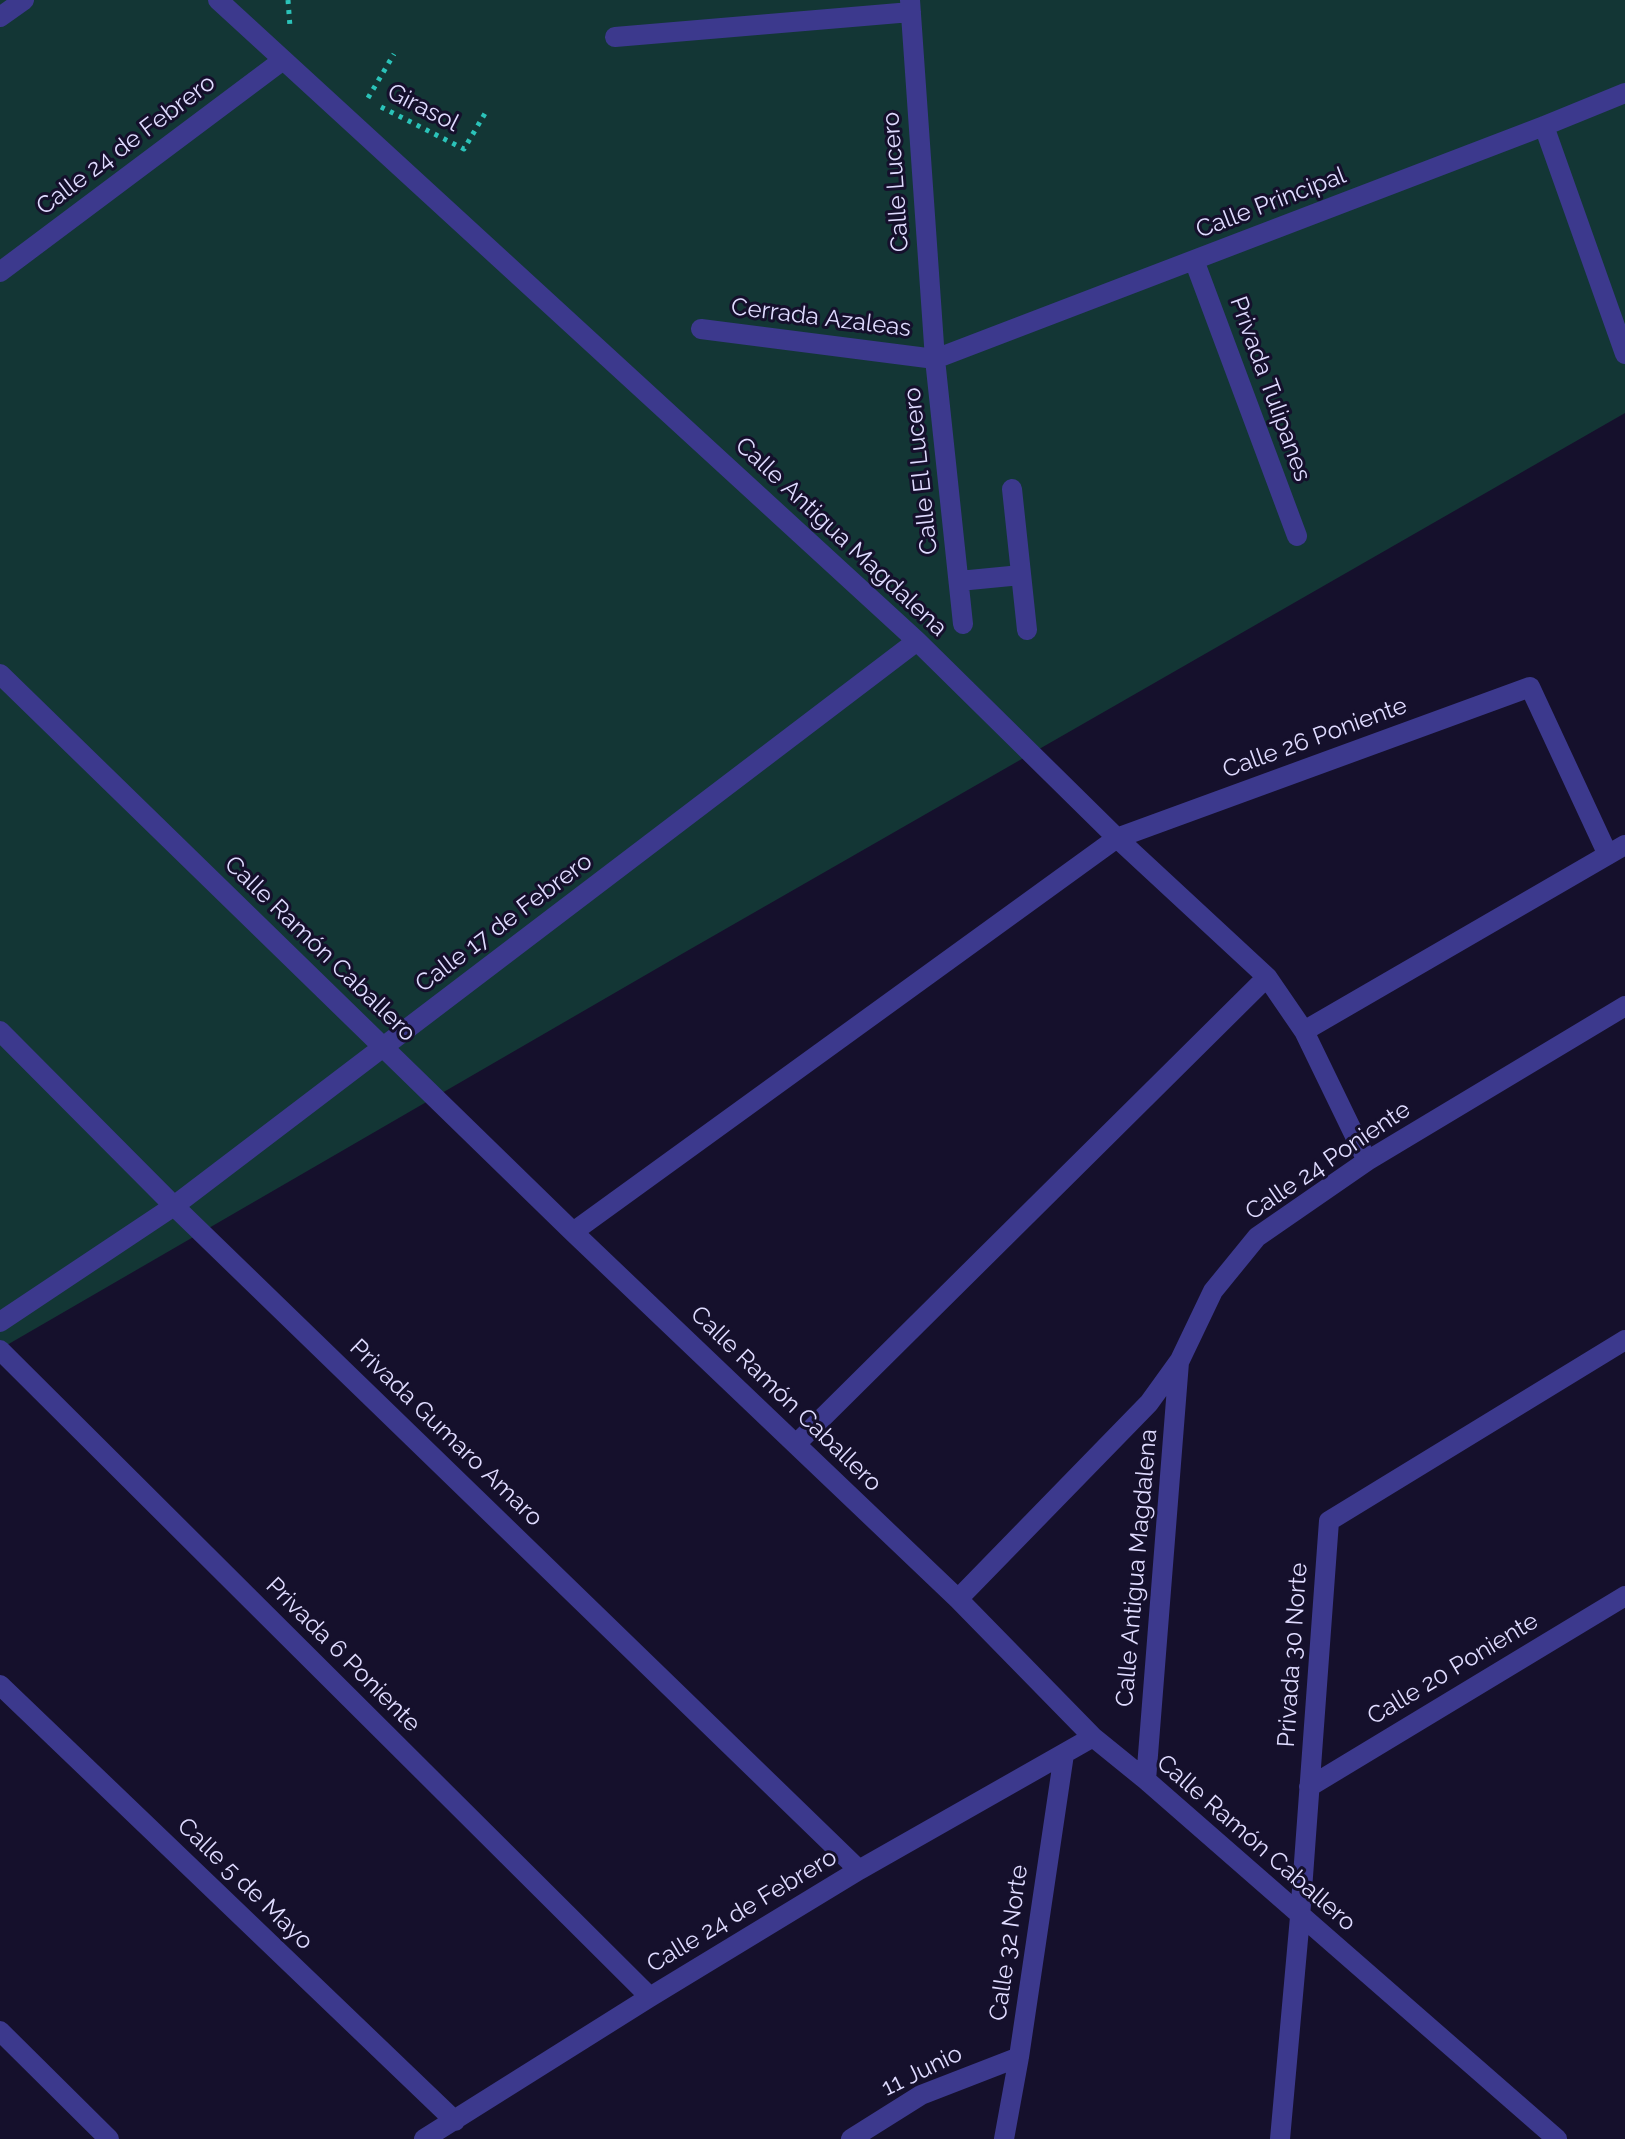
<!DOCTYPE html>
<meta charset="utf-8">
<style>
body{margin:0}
canvas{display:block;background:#15102c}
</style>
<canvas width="1625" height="2139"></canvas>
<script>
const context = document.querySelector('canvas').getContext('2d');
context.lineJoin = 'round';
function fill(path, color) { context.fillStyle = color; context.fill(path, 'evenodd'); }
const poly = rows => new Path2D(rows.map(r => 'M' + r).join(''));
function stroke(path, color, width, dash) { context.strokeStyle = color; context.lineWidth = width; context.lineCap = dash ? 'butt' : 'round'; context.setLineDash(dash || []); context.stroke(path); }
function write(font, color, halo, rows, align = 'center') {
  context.font = font + ' Raleway,sans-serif'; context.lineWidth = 6; context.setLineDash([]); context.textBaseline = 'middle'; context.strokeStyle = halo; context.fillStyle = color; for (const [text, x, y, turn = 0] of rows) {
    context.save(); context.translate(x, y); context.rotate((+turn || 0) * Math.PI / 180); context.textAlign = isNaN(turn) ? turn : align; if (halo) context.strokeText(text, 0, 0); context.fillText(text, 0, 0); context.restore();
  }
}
fill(poly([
 [0,0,1625,0,1625,413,687,951,0,1349]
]), '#133635');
stroke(poly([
 [288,0,290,27],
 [368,98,394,54],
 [381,107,464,149,487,110]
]), '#2bc3b9', 5, [4, 6]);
stroke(poly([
 [218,0,917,641,1117,838,1267,977,1304,1031,1367,1161],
 [910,0,935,359,963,624],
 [0,17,24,0],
 [615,37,911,12],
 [1544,126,1625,354],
 [1194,260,1297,536],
 [0,272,283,60],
 [701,329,935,359,1544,126,1625,93],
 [1012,489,1027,630],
 [959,581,1021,575],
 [0,674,573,1232,958,1599,1093,1737,1146,1780,1557,2139],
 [0,1031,174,1206,859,1870],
 [1304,1031,1625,845],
 [573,1232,1117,838,1530,687,1608,855],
 [0,1322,174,1206,917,641],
 [0,1350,650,1997],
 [796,1444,1267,977],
 [958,1599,1149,1403,1180,1360,1213,1291,1257,1237,1367,1161,1625,1006],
 [0,1685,455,2121],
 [1146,1780,1179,1362],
 [1309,1787,1625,1596],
 [0,2031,109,2139],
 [424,2139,650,1997,859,1870,1093,1737],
 [851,2139,921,2095,1019,2057],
 [1004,2139,1019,2057,1064,1754],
 [1280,2139,1300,1917,1329,1521,1625,1340]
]), '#3c398d', 20);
write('24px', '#dfdbff', '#15102c', [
 ["Girasol",423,108,27],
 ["Calle 24 de Febrero",126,145,-37],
 ["Calle Lucero",896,182,-94],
 ["Calle Principal",1271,203,-21],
 ["Cerrada Azaleas",821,318,7],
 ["Privada Tulipanes",1270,389,70],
 ["Calle El Lucero",921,471,-96],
 ["Calle Antigua Magdalena",841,537,43],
 ["Calle 26 Poniente",1315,738,-20],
 ["Calle 17 de Febrero",504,923,-37],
 ["Calle Ramón Caballero",320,949,44],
 ["Calle 24 Poniente",1328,1161,-34],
 ["Calle Ramón Caballero",786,1399,44],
 ["Privada Gumaro Amaro",446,1433,44],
 ["Calle Antigua Magdalena",1137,1568,-85],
 ["Privada 6 Poniente",343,1655,45],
 ["Privada 30 Norte",1293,1655,-86],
 ["Calle 20 Poniente",1453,1669,-31],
 ["Calle Ramón Caballero",1256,1843,41],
 ["Calle 5 de Mayo",245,1884,44],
 ["Calle 24 de Febrero",742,1911,-31],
 ["Calle 32 Norte",1009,1943,-82],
 ["11 Junio",922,2071,-26]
]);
</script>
